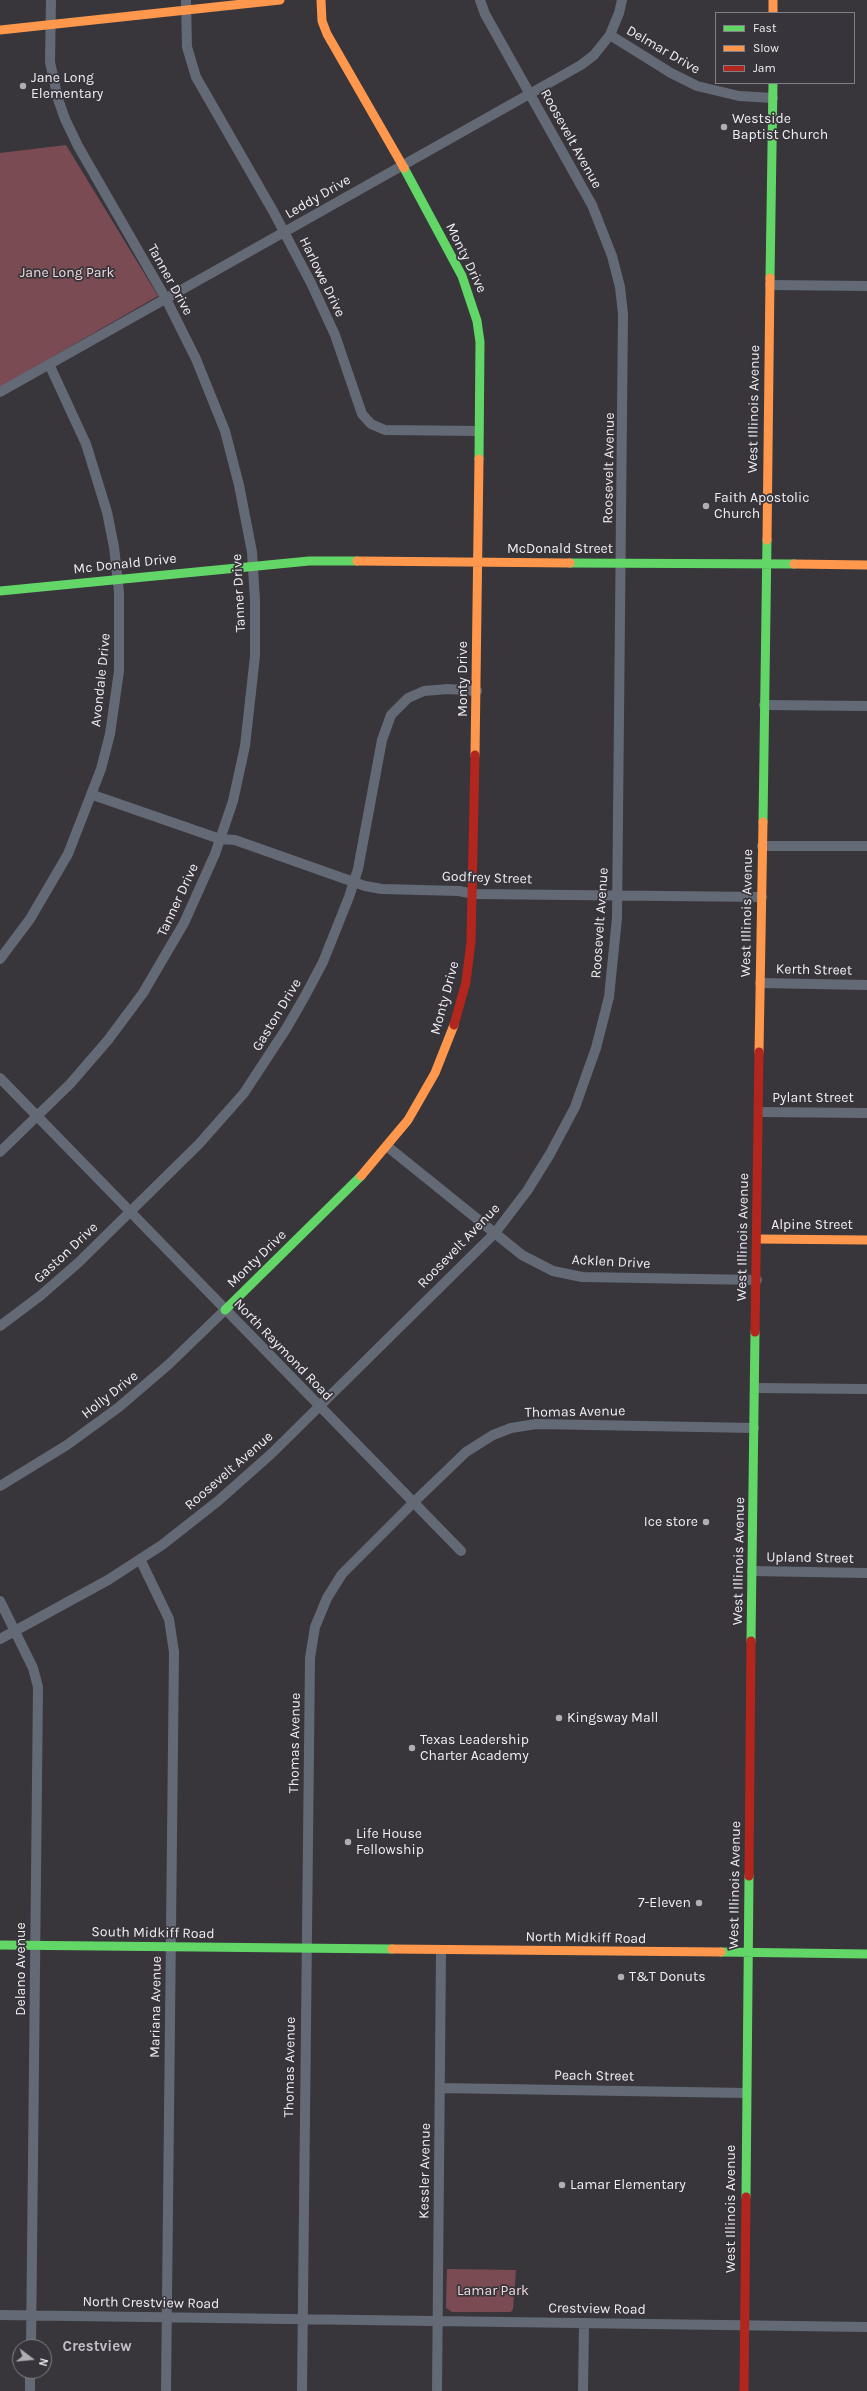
<!DOCTYPE html>
<style>
body{margin:0}
#map{position:relative;width:867px;height:2391px;overflow:hidden;background:#38363a;font-family:Karla,sans-serif}
canvas{display:block}
.legend{position:absolute;left:715px;top:12px;width:140px;height:72px;box-sizing:border-box;background:#37353b;border:1px solid #817f84;margin:0;padding:5px 7px;list-style:none;font-size:12px;color:#f0eef2}
.legend li{display:flex;align-items:center;gap:8px;height:20px}
.legend b{width:20px;border:1px solid #817f84}
.north{position:absolute;left:12px;top:2339px;width:40px;height:40px;box-sizing:border-box;background:#37353b;border:1px solid #817f84;border-radius:50%;rotate:106deg;font-size:11px;font-weight:700;line-height:16px;text-align:center;color:#f0eef2}
.north::after{content:'';display:block;margin:auto;width:14px;height:18px;background:#b0aeb2;clip-path:polygon(50% 0,100% 100%,50% 72%,0 100%)}
</style>
<div id="map">
<canvas width="867" height="2391"></canvas>
<ul class="legend">
<li><b style="height:5px;background:#63d668"></b>Fast</li>
<li><b style="height:5px;background:#ff974d"></b>Slow</li>
<li><b style="height:5px;background:#b3261e"></b>Jam</li>
</ul>
<div class="north">N</div>
</div>
<script>
const context = document.querySelector('canvas').getContext('2d');
context.lineJoin = 'round';
function fill(path, color) { context.fillStyle = color; context.fill(path, 'evenodd'); }
const poly = rows => new Path2D(rows.map(r => 'M' + r).join(''));
function stroke(path, color, width, dash) { context.strokeStyle = color; context.lineWidth = width; context.lineCap = dash ? 'butt' : 'round'; context.setLineDash(dash || []); context.stroke(path); }
function write(font, color, halo, rows, align = 'center') {
  context.font = font + ' Karla,sans-serif'; context.lineWidth = 3.5; context.setLineDash([]); context.textBaseline = 'middle'; context.strokeStyle = halo; context.fillStyle = color; for (const [text, x, y, turn = 0] of rows) {
    context.save(); context.translate(x, y); context.rotate((+turn || 0) * Math.PI / 180); context.textAlign = isNaN(turn) ? turn : align; if (halo) context.strokeText(text, 0, 0); context.fillText(text, 0, 0); context.restore();
  }
}
fill(poly([
 [66,145,158,296,0,387,0,153],
 [447,2269,516,2270,513,2309,511,2312,452,2312,446,2308]
]), '#7a4b53');
stroke(poly([
 [186,0,187,47,196,77,273,211,311,283,335,335,362,414,371,424,385,430,479,431],
 [610,35,671,73,697,86,739,96,773,98],
 [770,285,867,286],
 [0,392,581,65,594,55,610,35,619,13,622,0],
 [764,705,867,706],
 [93,795,220,839,235,840,365,886,382,889,459,891,474,894,762,897],
 [762,846,867,846],
 [0,959,30,919,68,854,101,769,110,734,119,671,119,592,114,547,107,512,86,444,49,364],
 [760,983,867,985],
 [0,1078,461,1551],
 [759,1112,867,1113],
 [388,1147,522,1255,553,1271,582,1277,757,1280],
 [0,1152,70,1084,108,1040,143,993,184,923,215,854,233,801,245,746,255,656,255,600,252,552,239,485,225,431,196,359,166,299,78,146,65,119,58,99,50,62,51,0],
 [0,1326,40,1296,78,1263,199,1144,244,1093,286,1029,305,996,323,962,349,897,358,869,382,740,391,715,408,698,424,691,448,689,477,691],
 [755,1388,867,1389],
 [0,1486,67,1445,119,1407,168,1365,225,1310],
 [140,1559,169,1619,174,1652,166,2391],
 [752,1571,867,1573],
 [0,1601,33,1668,38,1687,31,2347],
 [0,1639,108,1580,162,1545,218,1501,271,1454,495,1233,527,1191,550,1154,575,1107,596,1048,609,997,617,918,623,314,620,287,612,256,592,205,485,14,480,0],
 [440,2088,746,2093],
 [0,2315,867,2327],
 [30,2391,30,2371],
 [302,2391,310,1658,315,1627,327,1598,342,1574,413,1503,466,1452,493,1435,511,1428,536,1424,754,1428],
 [437,2391,441,1951],
 [583,2391,584,2323]
]), '#646976', 10);
stroke(poly([
 [404,168,462,276,477,321,480,342,479,459],
 [770,278,773,83],
 [570,563,794,564],
 [0,591,309,561,357,561],
 [763,822,767,540],
 [225,1310,361,1176],
 [751,1641,755,1332],
 [0,1945,392,1949],
 [721,1952,867,1954],
 [746,2197,749,1876]
]), '#63d668', 9);
stroke(poly([
 [321,0,322,21,327,34,404,168],
 [773,0,773,13],
 [0,30,280,0],
 [767,540,770,278],
 [357,561,570,563],
 [794,564,867,565],
 [475,755,479,459],
 [759,1052,763,822],
 [361,1176,408,1120,435,1073,454,1025],
 [757,1239,867,1240],
 [392,1949,721,1952]
]), '#ff974d', 9);
stroke(poly([
 [454,1025,466,982,471,942,475,755],
 [755,1332,759,1052],
 [749,1876,751,1641],
 [744,2391,746,2197]
]), '#b3261e', 9);
for (const [x, y, r, color] of [
 [23,86,4,"#b0aeb2"],
 [724,127,4,"#b0aeb2"],
 [706,506,4,"#b0aeb2"],
 [706,1522,4,"#b0aeb2"],
 [559,1718,4,"#b0aeb2"],
 [412,1748,4,"#b0aeb2"],
 [348,1842,4,"#b0aeb2"],
 [699,1903,4,"#b0aeb2"],
 [621,1977,4,"#b0aeb2"],
 [562,2185,4,"#b0aeb2"]
]) { const dot = new Path2D(); dot.arc(x, y, r, 0, 2 * Math.PI); context.fillStyle = color; context.fill(dot); stroke(dot, '#37353b', 1.5); }
write('14px', '#f0eef2', '#37353b', [
 ["Delmar Drive",663,50,30],
 ["Roosevelt Avenue",571,139,61],
 ["Leddy Drive",318,197,-30],
 ["Monty Drive",466,258,64],
 ["Harlowe Drive",322,277,64],
 ["Tanner Drive",170,280,61],
 ["West Illinois Avenue",754,409,-89],
 ["Roosevelt Avenue",609,468,-89],
 ["McDonald Street",560,549],
 ["Mc Donald Drive",125,564,-6],
 ["Tanner Drive",239,593,-93],
 ["Monty Drive",463,679,-90],
 ["Avondale Drive",101,680,-84],
 ["Godfrey Street",487,878,2],
 ["Tanner Drive",178,900,-65],
 ["West Illinois Avenue",747,913,-89],
 ["Roosevelt Avenue",600,923,-86],
 ["Kerth Street",814,970,1],
 ["Monty Drive",445,998,-75],
 ["Gaston Drive",277,1015,-59],
 ["Pylant Street",813,1098],
 ["Alpine Street",812,1225],
 ["West Illinois Avenue",743,1237,-89],
 ["Roosevelt Avenue",459,1246,-46],
 ["Gaston Drive",66,1253,-43],
 ["Monty Drive",257,1259,-44],
 ["Acklen Drive",611,1262,3],
 ["North Raymond Road",283,1350,46],
 ["Holly Drive",110,1395,-38],
 ["Thomas Avenue",575,1412,-1],
 ["Roosevelt Avenue",229,1471,-41],
 ["Upland Street",810,1558,1],
 ["West Illinois Avenue",739,1561,-89],
 ["Thomas Avenue",295,1743,-89],
 ["West Illinois Avenue",735,1885,-89],
 ["South Midkiff Road",153,1933,1],
 ["North Midkiff Road",586,1938,1],
 ["Delano Avenue",21,1969,-90],
 ["Mariana Avenue",156,2007,-89],
 ["Thomas Avenue",290,2067,-89],
 ["Peach Street",594,2076,1],
 ["Kessler Avenue",425,2171,-89],
 ["West Illinois Avenue",731,2209,-90],
 ["North Crestview Road",151,2303,1],
 ["Crestview Road",597,2309,1]
]);
write('14px', '#f0eef2', '#37353b', [
 ["Jane Long",31,78],
 ["Elementary",31,94],
 ["Westside",732,119],
 ["Baptist Church",732,135],
 ["Faith Apostolic",714,498],
 ["Church",714,514],
 ["Ice store",698,1522,"right"],
 ["Kingsway Mall",567,1718],
 ["Texas Leadership",420,1740],
 ["Charter Academy",420,1756],
 ["Life House",356,1834],
 ["Fellowship",356,1850],
 ["7-Eleven",691,1903,"right"],
 ["T&T Donuts",629,1977],
 ["Lamar Elementary",570,2185]
], 'left');
write('14px', '#f1dadd', '#37353b', [
 ["Jane Long Park",67,273],
 ["Lamar Park",493,2291]
]);
write('bold 15px', '#c1bec6', '#37353b', [
 ["Crestview",97,2347]
]);
</script>
